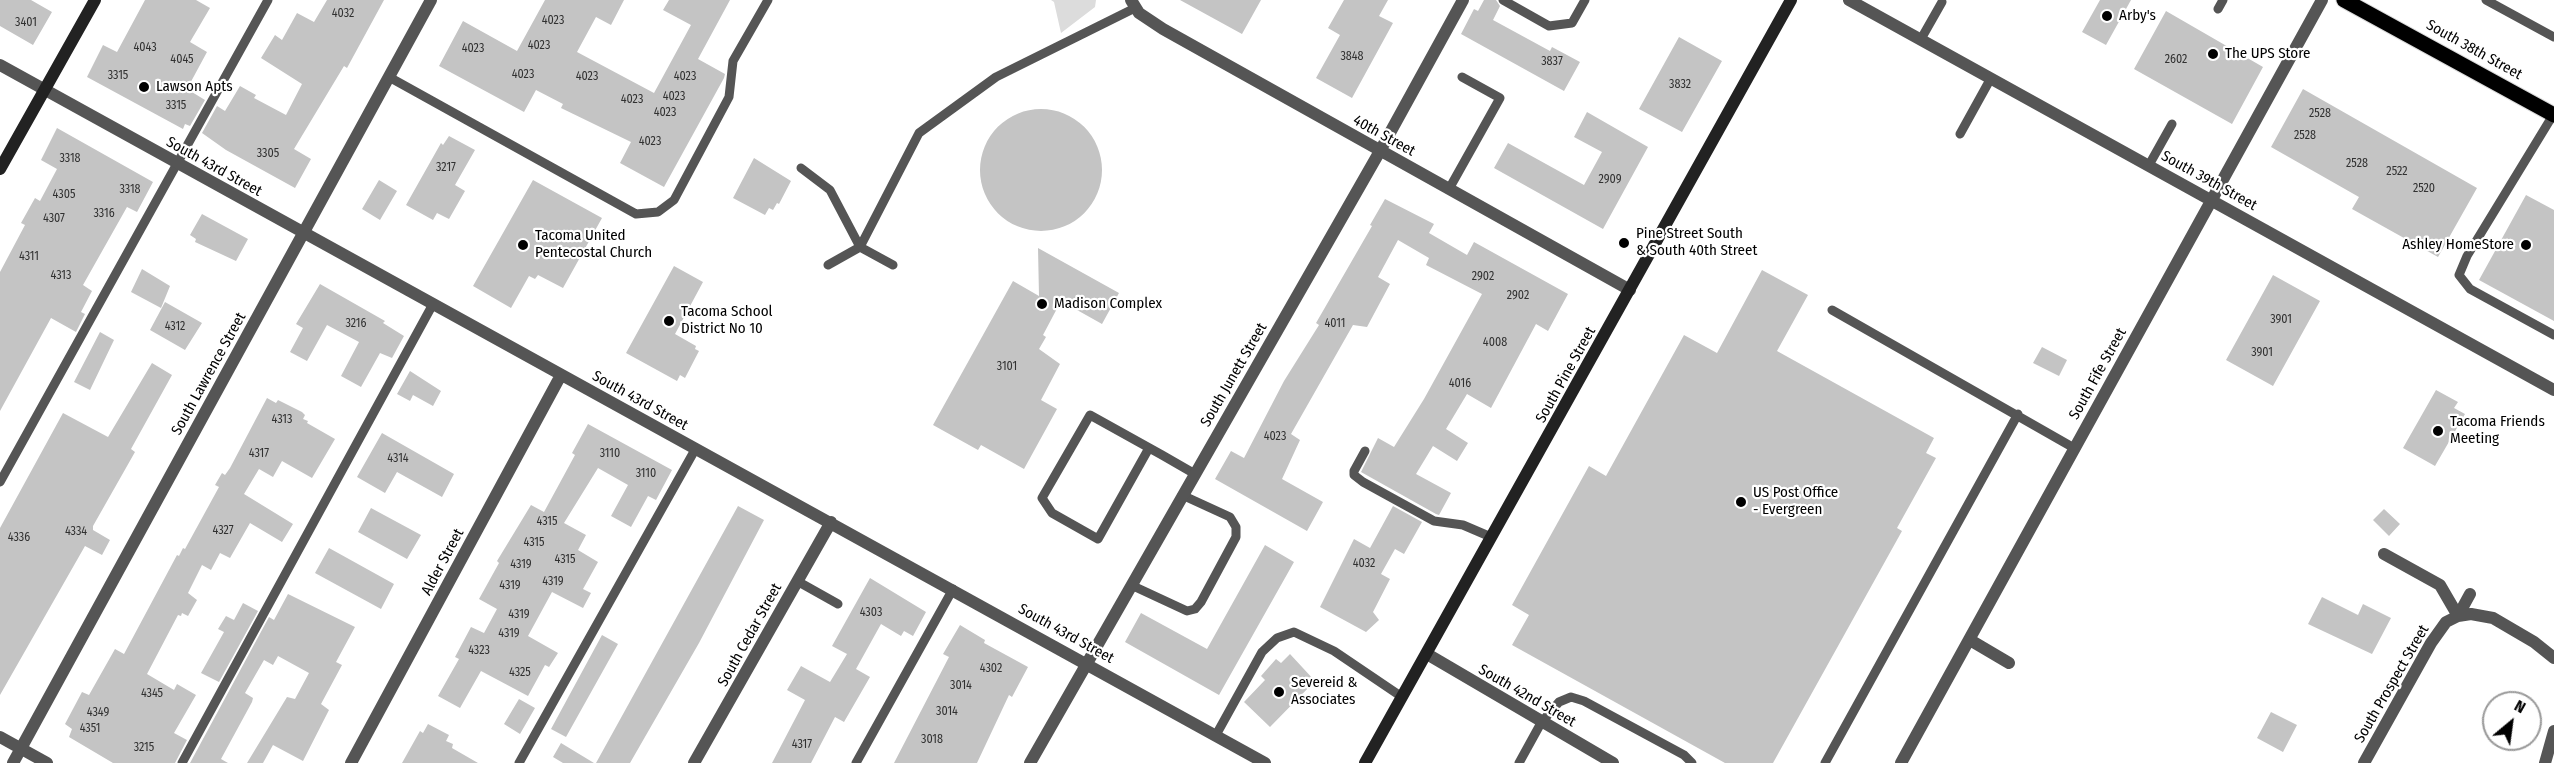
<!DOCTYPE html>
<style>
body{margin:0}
#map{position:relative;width:2554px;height:763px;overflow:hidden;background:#fff;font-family:"Fira Sans Condensed",sans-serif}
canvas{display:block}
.north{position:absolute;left:2482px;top:691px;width:60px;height:60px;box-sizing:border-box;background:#fff;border:2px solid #999;border-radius:50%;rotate:29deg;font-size:16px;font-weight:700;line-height:24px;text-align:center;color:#000}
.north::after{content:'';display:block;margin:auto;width:21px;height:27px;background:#000;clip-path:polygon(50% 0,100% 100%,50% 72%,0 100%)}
</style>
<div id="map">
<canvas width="2554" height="763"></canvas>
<div class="north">N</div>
</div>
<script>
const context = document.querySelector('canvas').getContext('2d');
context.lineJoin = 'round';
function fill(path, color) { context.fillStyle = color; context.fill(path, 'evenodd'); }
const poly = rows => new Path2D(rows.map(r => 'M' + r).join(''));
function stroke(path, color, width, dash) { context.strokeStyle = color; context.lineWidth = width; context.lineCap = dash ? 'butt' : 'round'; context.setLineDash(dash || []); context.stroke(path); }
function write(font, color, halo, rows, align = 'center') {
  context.font = font + ' "Fira Sans Condensed",sans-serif'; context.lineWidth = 4.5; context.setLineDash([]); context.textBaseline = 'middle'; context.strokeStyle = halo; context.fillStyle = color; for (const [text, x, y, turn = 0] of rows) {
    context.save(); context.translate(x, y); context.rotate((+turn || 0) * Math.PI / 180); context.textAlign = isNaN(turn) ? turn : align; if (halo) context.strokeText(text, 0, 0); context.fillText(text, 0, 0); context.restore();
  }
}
fill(poly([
 [1051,0,1096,0,1095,7,1061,33,1054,2]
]), '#dcdcdc');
fill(poly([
 [0,0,31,0,52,12,33,45,0,26],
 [145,0,196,0,210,8,190,42,207,52,187,89,205,100,190,126,185,124,183,129,87,77,103,45,117,52],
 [327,0,384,0,347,68,344,66,294,149,311,159,295,188,226,150,202,133,217,106,225,111,240,86,256,95,254,98,286,115,302,84,261,58,275,35,282,40,297,13,314,22],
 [545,0,624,0,611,25,596,17,577,52,654,93,691,25,663,10,669,0,730,0,698,59,725,74,724,78,664,187,620,163,631,142,561,108,563,104,536,90,524,112,439,66,463,21,517,51],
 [1180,0,1261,0,1242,34],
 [1344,0,1388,0,1379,16,1393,23,1352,98,1316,78,1340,35,1328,28],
 [1484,0,1496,0,1500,6,1493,20,1550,51,1552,47,1580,62,1564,91,1461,34,1474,9,1478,11],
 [2100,0,2131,0,2106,45,2082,32],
 [2166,11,2263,67,2232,124,2134,69],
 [1679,37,1722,61,1682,132,1639,109],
 [2303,89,2477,188,2438,257,2352,209,2359,197,2271,147],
 '980 170a61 61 0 1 1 122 0a61 61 0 1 1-122 0Z',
 [1587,112,1648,147,1603,229,1494,168,1508,143,1584,185,1602,152,1574,137],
 [57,128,153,182,137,212,127,207,83,285,92,291,81,312,85,314,76,332,51,318,0,411,0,272,25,225,21,223,35,198,40,201,57,169,41,160],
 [449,136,475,150,455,185,465,191,449,219,437,213,433,220,406,205,441,143,443,145],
 [754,158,791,181,779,204,777,203,773,210,769,208,765,215,733,198],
 [379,180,397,191,380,220,362,209],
 [533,180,602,218,563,288,538,275,535,279,529,276,511,308,473,286],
 [2526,195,2554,210,2554,321,2479,280],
 [1385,199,1434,224,1429,233,1467,255,1474,242,1568,294,1548,331,1536,324,1491,408,1467,394,1446,429,1468,443,1457,461,1433,446,1416,474,1451,493,1439,515,1436,514,1361,472,1378,438,1394,447,1424,399,1482,294,1426,265,1429,258,1398,240,1378,277,1390,284,1367,327,1353,325,1291,434,1300,440,1282,479,1323,502,1307,531,1215,479,1231,451,1244,458,1284,381,1319,325,1316,323,1372,226,1370,225],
 [202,214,248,239,236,261,195,242,196,239,190,235],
 [1038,248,1119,293,1102,324,1061,301,1043,335,1046,337,1039,349,1060,364,1041,400,1057,409,1024,469,981,445,978,450,933,425,1013,281,1039,296],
 [674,266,703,282,675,334,696,346,695,349,699,351,685,378,680,375,677,381,626,353],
 [142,269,170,286,161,308,131,292],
 [1762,270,1808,295,1777,351,1934,438,1926,453,1936,458,1897,528,1902,531,1773,763,1725,763,1512,645,1529,615,1512,605,1589,466,1606,476,1684,335,1717,353],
 [2273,275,2320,301,2273,386,2226,360],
 [320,284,385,321,383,323,404,336,392,358,380,353,361,387,341,376,359,342,327,325,307,361,290,352,303,328,296,324],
 [165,302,202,323,185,350,150,330],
 [100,332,114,340,90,390,74,382],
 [2042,347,2067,360,2059,376,2033,363],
 [152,363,172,375,131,449,135,452,93,526,93,530,110,540,102,555,85,546,0,695,0,528,63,413,108,437],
 [410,371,441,391,433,406,413,395,410,401,397,394],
 [2436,390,2458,402,2454,408,2465,414,2435,466,2403,448],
 [267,398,276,403,278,400,302,412,305,415,303,419,308,421,307,423,335,439,312,478,282,461,273,477,259,469,244,494,293,524,282,542,250,523,230,558,220,553,211,570,202,565,188,593,197,600,188,616,182,613,181,616,178,615,147,674,174,690,177,684,196,695,174,733,187,740,175,763,113,763,69,737,72,729,65,724,82,692,89,695,115,649,124,654,177,555,179,556,183,548,185,549,219,487,215,485,222,473,225,475,230,468],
 [588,424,672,470,656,500,648,496,631,527,611,516,628,485,598,468,564,523,586,535,578,550,598,562,583,589,591,593,583,608,552,592,528,636,558,653,549,667,545,665,528,696,481,671,460,708,438,696,459,659,455,657,471,627,484,633,497,609,479,599,499,563,497,561,531,505,544,512,575,455,572,453],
 [382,433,454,474,442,497,397,472,385,493,357,477],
 [738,506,764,520,699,643,630,763,596,763],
 [1393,506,1422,522,1404,554,1395,549,1381,574,1390,579,1373,612,1379,620,1366,632,1320,607,1354,539,1370,548],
 [371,508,421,535,407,559,358,532],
 [2384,509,2400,524,2389,536,2373,520],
 [1265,545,1294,562,1219,695,1125,642,1141,613,1207,649],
 [329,548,394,584,381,609,315,573],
 [870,578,926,612,913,636,904,631,901,636,881,624,856,669,870,677,844,722,835,717,811,763,772,763,805,700,787,690,801,666,830,682,847,654,832,646],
 [288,594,355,627,336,662,342,665,321,704,329,710,303,761,273,745,263,763,247,763,287,697,295,699,309,673,278,656,273,665,264,660,245,693,253,698,252,702,221,759,228,763,190,763,269,617,274,620],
 [2322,597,2358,615,2363,604,2391,618,2372,654,2308,624],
 [243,603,258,611,219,682,201,673,224,632,218,629,226,616,234,620],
 [960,625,985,640,984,643,1028,667,1012,697,1009,695,977,763,894,763,949,657,943,654],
 [602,635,618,644,566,737,551,729],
 [1290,654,1315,681,1270,727,1244,702,1265,680,1261,676,1276,659,1281,663],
 [519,699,535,708,520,734,504,724],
 [2271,712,2297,725,2283,752,2257,738],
 [428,724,449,735,446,741,453,744,452,748,478,763,402,763,420,731,423,733],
 [561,743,594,763,563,763,553,757]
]), '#c4c4c4');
const primary = poly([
 [2344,0,2554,115]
]);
stroke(primary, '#dbdbdb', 17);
stroke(poly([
 [1503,0,1549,26,1572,23,1585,0],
 [2486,0,2554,37],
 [2218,9,2223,0],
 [1921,39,1942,2],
 [389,77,636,214,658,212,674,200,729,97,733,61,768,0],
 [2553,115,2467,256,2459,275,2470,289,2554,335],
 [1960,134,1991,78],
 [2149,165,2172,124],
 [801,168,830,190,860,247,893,265],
 [1449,189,1500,98,1462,77],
 [828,265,860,247,919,133,996,77,1135,8],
 [1832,310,2074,448],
 [1149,448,1098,539,1052,513,1042,498,1090,415,1162,455,1195,474],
 [1365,451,1354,471,1354,475,1363,482,1434,521,1463,525,1491,537],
 [0,482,268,0],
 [797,581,838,604],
 [1131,585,1187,611,1195,609,1201,602,1236,537,1236,527,1230,517,1182,495],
 [1216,735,1262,652,1277,638,1294,632,1334,651,1402,697],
 [182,763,433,304],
 [519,763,696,448],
 [856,763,953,589],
 [1519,763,1541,723,1559,702,1571,697,1584,701,1684,755,1692,763],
 [1825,763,2018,414]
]), '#555', 9);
stroke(poly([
 [1131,0,1139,13,1163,29,1630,290],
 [1849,0,2554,390],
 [0,65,1265,763],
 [2384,554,2440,585,2458,616,2471,614,2493,618,2534,642,2554,658],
 [1970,640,2009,663],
 [1427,654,1613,763],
 [0,737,47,763],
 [13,763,431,0],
 [351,763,561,375],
 [694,763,831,522],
 [1030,763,1380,151,1463,0],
 [1901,763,2322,0],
 [2364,763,2431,643,2446,622,2458,616,2470,594],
 [2545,763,2554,731]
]), '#555', 12);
stroke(poly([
 [0,169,95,0],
 [1365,763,1791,0]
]), '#222', 12);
stroke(primary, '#000', 15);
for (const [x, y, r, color] of [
 [2107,16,6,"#000"],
 [2213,54,6,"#000"],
 [144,87,6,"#000"],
 [1624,243,6,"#000"],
 [523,245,6,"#000"],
 [2526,245,6,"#000"],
 [1042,304,6,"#000"],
 [669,321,6,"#000"],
 [2438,431,6,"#000"],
 [1741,502,6,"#000"],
 [1279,692,6,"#000"]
]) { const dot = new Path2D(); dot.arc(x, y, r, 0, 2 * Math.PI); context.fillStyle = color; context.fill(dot); stroke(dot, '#fff', 2); }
write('12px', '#313131', null, [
 ["4032",343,14],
 ["4023",553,21],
 ["3401",26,23],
 ["4023",539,46],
 ["4043",145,48],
 ["4023",473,49],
 ["3848",1352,57],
 ["4045",182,60],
 ["2602",2176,60],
 ["3837",1552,62],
 ["4023",523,75],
 ["3315",118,76],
 ["4023",587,77],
 ["4023",685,77],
 ["3832",1680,85],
 ["4023",674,97],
 ["4023",632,100],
 ["3315",176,106],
 ["4023",665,113],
 ["2528",2320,114],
 ["2528",2305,136],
 ["4023",650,142],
 ["3305",268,154],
 ["3318",70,159],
 ["2528",2357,164],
 ["3217",446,168],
 ["2522",2397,172],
 ["2909",1610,180],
 ["2520",2424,189],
 ["3318",130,190],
 ["4305",64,195],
 ["3316",104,214],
 ["4307",54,219],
 ["4311",29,257],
 ["4313",61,276],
 ["2902",1483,277],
 ["2902",1518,296],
 ["3901",2281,320],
 ["3216",356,324],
 ["4011",1335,324],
 ["4312",175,327],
 ["4008",1495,343],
 ["3901",2262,353],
 ["3101",1007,367],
 ["4016",1460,384],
 ["4313",282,420],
 ["4023",1275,437],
 ["4317",259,454],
 ["3110",610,454],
 ["4314",398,459],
 ["3110",646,474],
 ["4315",547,522],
 ["4327",223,531],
 ["4334",76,532],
 ["4336",19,538],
 ["4315",534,543],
 ["4315",565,560],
 ["4032",1364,564],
 ["4319",521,565],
 ["4319",553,582],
 ["4319",510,586],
 ["4303",871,613],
 ["4319",519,615],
 ["4319",509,634],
 ["4323",479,651],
 ["4302",991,669],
 ["4325",520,673],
 ["3014",961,686],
 ["4345",152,694],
 ["3014",947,712],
 ["4349",98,713],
 ["4351",90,729],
 ["3018",932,740],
 ["4317",802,745],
 ["3215",144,748]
]);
write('15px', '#000', '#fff', [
 ["Arby's",2119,16],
 ["The UPS Store",2225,54],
 ["Lawson Apts",156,87],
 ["Pine Street South",1636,234],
 ["& South 40th Street",1636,251],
 ["Tacoma United",535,236],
 ["Pentecostal Church",535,253],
 ["Ashley HomeStore",2514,245,"right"],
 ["Madison Complex",1054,304],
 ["Tacoma School",681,312],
 ["District No 10",681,329],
 ["Tacoma Friends",2450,422],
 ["Meeting",2450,439],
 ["US Post Office",1753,493],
 ["- Evergreen",1753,510],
 ["Severeid &",1291,683],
 ["Associates",1291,700]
], 'left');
write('15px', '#000', '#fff', [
 ["South 38th Street",2474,50,29],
 ["40th Street",1384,136,29],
 ["South 43rd Street",214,167,29],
 ["South 39th Street",2209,181,29],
 ["South Lawrence Street",209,374,-61],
 ["South Fife Street",2098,374,-61],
 ["South Junett Street",1234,375,-60],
 ["South Pine Street",1566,375,-61],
 ["South 43rd Street",640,401,29],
 ["Alder Street",443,562,-62],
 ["South 43rd Street",1066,634,29],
 ["South Cedar Street",750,635,-61],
 ["South Prospect Street",2392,684,-60],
 ["South 42nd Street",1527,696,30]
]);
</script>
